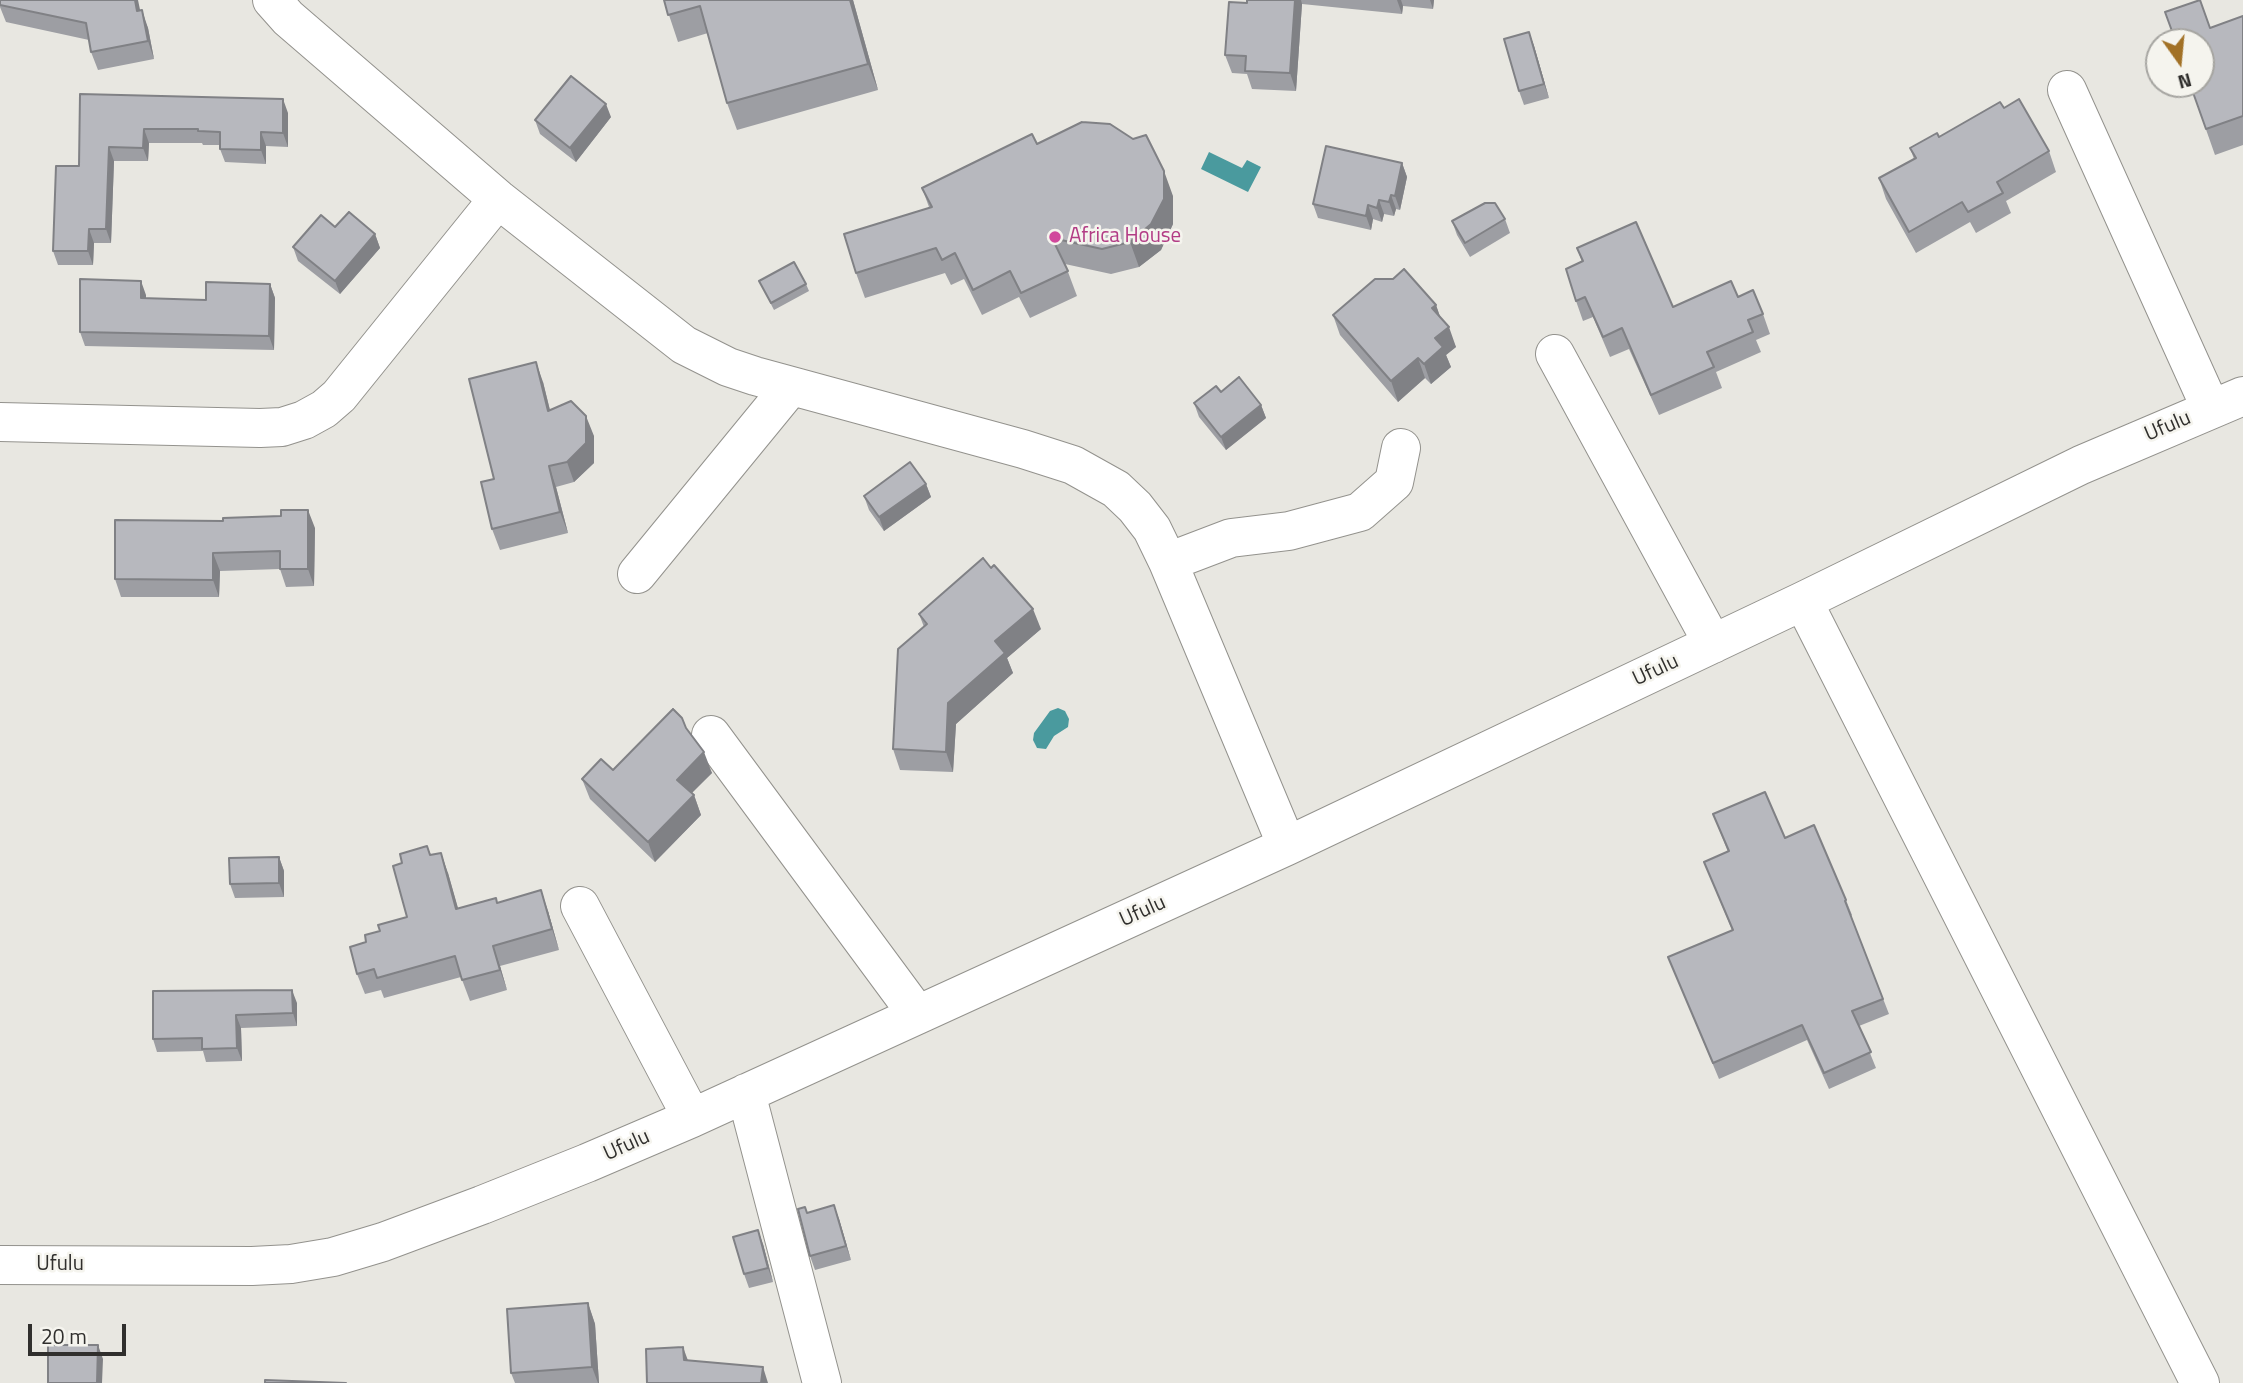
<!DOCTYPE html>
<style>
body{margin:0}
#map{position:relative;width:2243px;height:1383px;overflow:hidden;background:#e8e7e1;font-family:"Titillium Web",sans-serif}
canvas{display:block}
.north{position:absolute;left:2145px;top:28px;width:70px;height:70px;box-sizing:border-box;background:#f5f4ee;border:2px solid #a6a5a1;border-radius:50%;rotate:165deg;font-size:19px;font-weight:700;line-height:28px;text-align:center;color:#302f2d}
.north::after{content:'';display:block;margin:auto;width:24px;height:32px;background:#a27126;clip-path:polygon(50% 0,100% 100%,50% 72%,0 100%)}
.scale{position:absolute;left:28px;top:1324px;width:98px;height:32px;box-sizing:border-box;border:4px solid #302f2d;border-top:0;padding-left:9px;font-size:21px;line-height:24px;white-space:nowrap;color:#302f2d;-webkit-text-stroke:5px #f5f4ee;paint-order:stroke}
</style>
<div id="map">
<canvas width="2243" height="1383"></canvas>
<div class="north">N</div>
<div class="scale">20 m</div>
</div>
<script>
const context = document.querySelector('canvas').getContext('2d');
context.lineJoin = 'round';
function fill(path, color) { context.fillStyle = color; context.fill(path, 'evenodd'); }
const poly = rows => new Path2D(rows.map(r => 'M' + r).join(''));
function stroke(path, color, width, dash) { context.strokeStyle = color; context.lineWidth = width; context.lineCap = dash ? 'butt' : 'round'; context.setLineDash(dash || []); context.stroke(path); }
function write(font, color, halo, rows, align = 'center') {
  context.font = font + ' "Titillium Web",sans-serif'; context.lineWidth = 5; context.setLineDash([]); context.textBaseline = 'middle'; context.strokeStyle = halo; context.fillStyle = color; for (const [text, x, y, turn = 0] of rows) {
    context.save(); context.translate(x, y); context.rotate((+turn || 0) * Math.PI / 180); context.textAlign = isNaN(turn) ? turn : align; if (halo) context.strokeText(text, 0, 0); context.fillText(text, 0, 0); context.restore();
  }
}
fill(poly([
 [1209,152,1242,168,1247,160,1261,167,1248,192,1201,169],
 [1058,708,1065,711,1069,719,1068,727,1054,736,1046,749,1037,748,1033,740,1034,733,1050,711]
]), '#4a9a9e');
const minor = poly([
 [272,0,288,18,498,199,684,345,728,367,755,376,1023,449,1073,465,1116,489,1135,507,1152,529,1168,562,1287,846],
 [2067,90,2211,409],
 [1555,354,1713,644],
 [0,422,260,428,282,427,304,420,324,409,339,396,498,199],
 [1168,562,1231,538,1289,531,1360,512,1394,482,1401,448],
 [637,574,791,386],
 [1803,601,2200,1383],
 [711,735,917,1014],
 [580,906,692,1118],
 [746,1093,822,1383],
 [0,1265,252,1266,291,1264,333,1257,383,1242,482,1205,587,1163,692,1118,1287,846,1803,601,2081,465,2243,396]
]);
stroke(minor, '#93928d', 40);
stroke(minor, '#fff', 38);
fill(poly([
 [0,0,140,10,148,28,154,59,98,70,91,52,89,40,6,22,0,7],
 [664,0,853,0,878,90,737,130,727,103,708,33,678,42],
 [1247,0,1434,0,1433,9,1403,6,1402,14,1302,4,1296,91,1252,89,1247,74,1232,73,1225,55,1247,3],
 [2243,16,2243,145,2215,155,2190,84,2210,28],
 [1529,32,1534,46,1549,98,1524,105,1519,91],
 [80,94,288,113,288,147,266,146,266,164,225,162,220,149,220,145,203,145,202,143,149,143,148,161,114,161,111,243,94,243,93,265,58,265,53,251,79,166],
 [2004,108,2049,151,2056,172,2006,201,2011,213,1976,233,1970,222,1916,253,1886,199,1879,178,1914,159,1910,148,1939,137],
 [611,117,576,162,540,134,535,120],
 [1037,144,1173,196,1173,224,1161,250,1139,267,1111,274,1065,264,1077,296,1030,318,1019,297,982,315,964,279,951,285,945,273,865,298,856,273,929,207,922,188],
 [1402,163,1407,177,1400,210,1396,209,1394,216,1384,214,1382,222,1373,219,1371,230,1318,218,1313,204],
 [1505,219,1510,233,1470,257,1457,235,1452,221],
 [335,227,375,234,380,248,340,294,298,261,293,247],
 [1577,248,1673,307,1738,297,1763,314,1770,334,1756,340,1761,352,1716,372,1722,388,1659,415,1629,349,1610,357,1593,317,1583,321,1576,301,1582,262],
 [759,281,806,284,809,291,774,310],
 [270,284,275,298,274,350,85,346,80,332,146,295,146,298,206,300],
 [1436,305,1440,317,1456,347,1446,355,1451,367,1431,384,1425,378,1398,402,1340,335,1333,315],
 [543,382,550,410,594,436,594,463,574,482,556,487,568,533,500,550,492,529,494,479],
 [1221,392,1261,405,1266,418,1226,450,1199,417,1194,403],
 [926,484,931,497,884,531,869,510,864,496],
 [315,528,314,586,286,587,280,569,220,571,219,597,121,597,115,579],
 [919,614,1041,629,1007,658,1013,673,956,724,953,772,900,770,893,749,924,627],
 [686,728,712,773,691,793,694,795,701,815,655,862,590,799,582,779,613,770],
 [1713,814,1785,838,1846,900,1852,915,1851,916,1889,1014,1859,1026,1876,1068,1829,1089,1807,1040,1719,1079,1668,957,1732,930,1704,862,1728,852],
 [427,846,431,855,448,873,458,909,497,903,548,911,559,950,500,966,507,990,470,1001,461,977,384,998,381,990,365,994,357,974,366,942,380,931,407,917,402,863],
 [279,857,284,871,284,897,235,898,230,884],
 [153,991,297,1003,297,1026,241,1028,242,1061,206,1062,203,1051,157,1052,153,1039],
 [839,1219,851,1260,815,1270,810,1256],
 [763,1244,773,1282,749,1288,744,1274],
 [588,1303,595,1324,599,1383,515,1383,511,1373]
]), '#9d9ea3');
fill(poly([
 [135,0,138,0,144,29,137,11],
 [850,0,853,0,878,90,868,64],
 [1295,0,1301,0,1302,4,1296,91,1290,73],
 [1397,0,1401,0,1403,6,1402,14],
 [1430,0,1434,0,1433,9],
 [142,10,148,28,154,59,148,41],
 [1529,32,1534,46,1549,98,1544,84],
 [283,99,288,113,288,147,283,133],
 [606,104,611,117,576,162,570,148],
 [144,129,149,143,148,161,143,148],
 [261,132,266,146,266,164,261,150],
 [109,147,114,161,111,243,106,229],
 [1402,163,1407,177,1400,210,1395,196],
 [1164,171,1173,196,1173,224,1161,250,1139,267,1130,242],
 [1391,195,1396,209,1394,216,1389,202],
 [1379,200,1384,214,1382,222,1377,208],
 [1368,205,1373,219,1371,230,1366,216],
 [89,229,94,243,93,265,88,251],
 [375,234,380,248,340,294,335,281],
 [141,281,146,295,146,312,141,298],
 [270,284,275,298,274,350,269,336],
 [1436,305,1443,325,1432,308],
 [1449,327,1456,347,1446,355,1451,367,1431,384,1424,364,1435,338],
 [1418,358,1425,378,1398,402,1391,381],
 [536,362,543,382,555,431,548,411],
 [1261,405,1266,418,1226,450,1221,437],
 [586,416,594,436,594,463,574,482,567,462],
 [549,466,556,487,568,533,560,512],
 [926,484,931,497,884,531,879,517],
 [308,510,315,528,314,586,308,569],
 [213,553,220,571,219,597,213,580],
 [1033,609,1041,629,1007,658,1013,673,956,724,953,772,946,752,948,703,995,641],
 [704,752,712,773,685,800,677,780],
 [694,795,701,815,655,862,648,842],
 [441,853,448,873,464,929,456,909],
 [279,857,284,871,284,897,279,883],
 [541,890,548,911,559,950,552,929],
 [493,946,500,966,507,990,500,970],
 [292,990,297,1003,297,1026,293,1013],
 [236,1015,241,1028,242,1061,237,1048],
 [834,1205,839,1219,851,1260,846,1246],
 [758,1230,763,1244,773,1282,768,1268],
 [588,1303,595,1324,599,1383,598,1383,592,1367],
 [98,1345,103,1359,102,1383,97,1383],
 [683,1347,690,1366,684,1360],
 [763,1367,768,1383,761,1383]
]), '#808185');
const building = poly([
 [0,0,135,0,137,11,142,10,148,41,91,52,86,23,0,5,0,0],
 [664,0,850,0,868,64,727,103,700,6,668,15,664,0],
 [1247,0,1295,0,1290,73,1245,71,1246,56,1225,55,1229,2,1247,3,1247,0],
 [2200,0,2210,28,2243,16,2243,116,2206,129,2190,84,2201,84,2201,42,2176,42,2165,12,2200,0],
 [1529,32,1544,84,1519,91,1504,39,1529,32],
 [571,76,606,104,570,148,535,120,571,76],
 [80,94,283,99,283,133,261,132,261,150,220,149,220,132,198,131,198,129,144,129,143,148,109,147,106,229,89,229,88,251,53,251,56,166,79,166,80,94],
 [2019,99,2049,151,1997,182,2003,193,1968,212,1962,202,1909,232,1879,178,1916,158,1910,148,1937,133,1939,137,2000,102,2004,108,2019,99],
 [1082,122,1110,124,1133,139,1146,135,1164,171,1164,199,1151,224,1130,242,1102,249,1052,238,1068,271,1021,293,1010,271,973,290,955,253,942,260,936,248,856,273,844,234,932,207,922,188,1032,134,1037,144,1082,122],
 [1326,146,1402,163,1395,196,1391,195,1389,202,1379,200,1377,208,1368,205,1366,216,1313,204,1326,146],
 [1485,203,1495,203,1505,219,1465,243,1452,221,1485,203],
 [349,212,375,234,335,281,293,247,321,215,335,227,349,212],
 [1636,222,1673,307,1731,281,1738,297,1753,290,1763,314,1748,320,1753,332,1707,352,1714,367,1651,395,1622,328,1603,337,1585,297,1576,301,1566,269,1583,261,1577,248,1636,222],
 [794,262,806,284,771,303,759,281,794,262],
 [1404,269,1436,305,1432,308,1449,327,1435,338,1443,347,1424,364,1418,358,1391,381,1333,315,1375,279,1393,279,1404,269],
 [80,279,141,281,141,298,206,300,206,282,270,284,269,336,80,332,80,279],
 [536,362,548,411,571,401,586,416,586,443,567,462,549,466,560,512,492,529,481,482,494,479,469,379,536,362],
 [1239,377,1261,405,1221,437,1194,403,1216,386,1221,392,1239,377],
 [910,462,926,484,879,517,864,496,910,462],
 [281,510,308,510,308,569,280,569,280,551,213,553,213,580,115,579,115,520,223,521,223,518,281,516,281,510],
 [983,558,991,568,994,565,1033,609,995,641,1005,653,948,703,946,752,893,749,898,649,927,624,919,614,983,558],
 [673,709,682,718,686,728,704,752,677,780,694,795,648,842,582,779,601,759,613,770,673,709],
 [1765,792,1785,838,1814,825,1846,900,1845,901,1883,999,1852,1011,1871,1052,1824,1073,1802,1025,1713,1063,1668,957,1733,930,1704,862,1729,851,1713,814,1765,792],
 [427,846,430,855,441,853,456,909,496,898,497,903,541,890,552,929,493,946,500,970,462,980,455,956,377,978,374,969,357,974,350,947,366,942,365,935,380,931,378,925,407,917,393,866,402,863,400,854,427,846],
 [279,857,279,883,230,884,229,858,279,857],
 [292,990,293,1013,236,1015,237,1048,202,1049,202,1038,153,1039,153,991,292,990],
 [834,1205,846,1246,810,1256,798,1209,805,1207,807,1213,834,1205],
 [758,1230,768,1268,744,1274,733,1237,758,1230],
 [588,1303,592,1367,511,1373,507,1309,588,1303],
 [48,1345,98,1345,97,1383,48,1383,48,1345],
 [683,1347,684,1360,763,1367,761,1383,647,1383,646,1349,683,1347],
 [265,1380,346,1383,265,1383,265,1380]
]);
fill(building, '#b7b8be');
stroke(building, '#808185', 2);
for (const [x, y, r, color] of [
 [1055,237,7,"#d1479c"]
]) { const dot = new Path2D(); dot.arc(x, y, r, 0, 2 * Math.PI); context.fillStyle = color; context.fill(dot); stroke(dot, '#f5f4ee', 2.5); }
write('21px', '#b23c85', '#f5f4ee', [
 ["Africa House",1069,237]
], 'left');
write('21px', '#302f2d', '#f5f4ee', [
 ["Ufulu",2168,427,-23],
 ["Ufulu",1656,671,-25],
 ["Ufulu",1143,912,-24],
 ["Ufulu",627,1146,-24],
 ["Ufulu",60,1265]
]);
</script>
